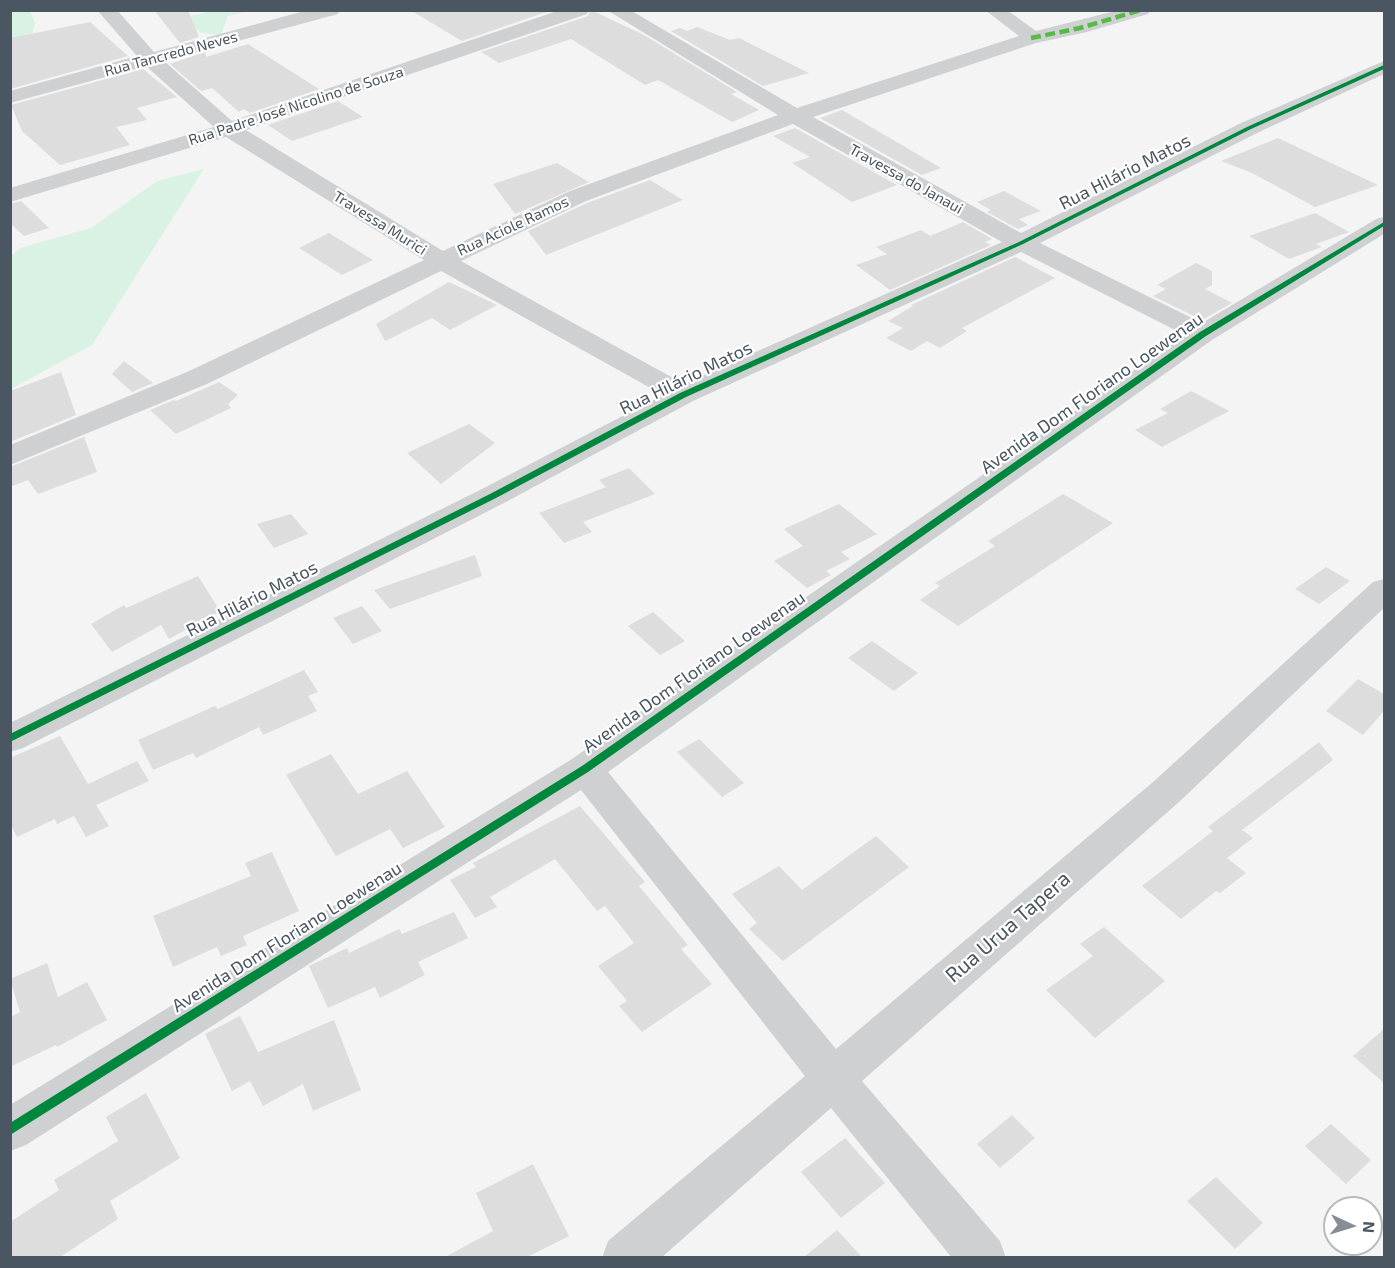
<!DOCTYPE html>
<meta charset="utf-8">
<style>
body{margin:0}
#map{position:relative;width:1395px;height:1268px;overflow:hidden;background:#f4f4f4;font-family:"Exo 2",sans-serif}
canvas{display:block}
.frame{position:absolute;inset:0;border:12px solid #4a5661;pointer-events:none}
.north{position:absolute;left:1323px;top:1196px;width:60px;height:60px;box-sizing:border-box;background:#fff;border:2px solid #b7bbc0;border-radius:50%;rotate:94deg;font-size:16px;font-weight:700;line-height:24px;text-align:center;color:#4a5661}
.north::after{content:'';display:block;margin:auto;width:21px;height:27px;background:#868d94;clip-path:polygon(50% 0,100% 100%,50% 72%,0 100%)}
</style>
<div id="map">
<canvas width="1395" height="1268"></canvas>
<div class="frame"></div>
<div class="north">N</div>
</div>
<script>
const context = document.querySelector('canvas').getContext('2d');
context.lineJoin = 'round';
function fill(path, color) { context.fillStyle = color; context.fill(path, 'evenodd'); }
const poly = rows => new Path2D(rows.map(r => 'M' + r).join(''));
function stroke(path, color, width, dash) { context.strokeStyle = color; context.lineWidth = width; context.lineCap = dash ? 'butt' : 'round'; context.setLineDash(dash || []); context.stroke(path); }
function write(font, color, halo, rows, align = 'center') {
  context.font = font + ' "Exo 2",sans-serif'; context.lineWidth = 4.5; context.setLineDash([]); context.textBaseline = 'middle'; context.strokeStyle = halo; context.fillStyle = color; for (const [text, x, y, turn = 0] of rows) {
    context.save(); context.translate(x, y); context.rotate((+turn || 0) * Math.PI / 180); context.textAlign = isNaN(turn) ? turn : align; if (halo) context.strokeText(text, 0, 0); context.fillText(text, 0, 0); context.restore();
  }
}
fill(poly([
 [10,11,30,11,35,23,29,46,11,48],
 [203,11,249,11,228,16,221,35,202,33,179,18,205,13],
 [204,169,92,345,11,389,11,256,20,248,91,228,157,181]
]), '#d9f2e3');
fill(poly([
 [154,10,188,10,199,37,180,43],
 [410,10,552,10,462,41],
 [591,10,644,35,737,92,731,94,759,110,732,122,658,80,645,85,571,39,499,63,481,52,588,16],
 [90,22,128,56,10,89,10,38],
 [697,27,730,40,739,38,809,73,763,86,671,31,680,28,687,31],
 [248,44,319,89,250,113,244,109,239,112,212,88,201,91,170,64,205,52,206,57],
 [143,69,177,97,137,108,147,120,116,127,130,145,60,165,22,131,11,105],
 [338,101,363,117,292,141,268,125],
 [842,110,941,168,922,175,820,118],
 [795,128,897,185,852,202,792,163,810,157,773,136],
 [1278,138,1378,185,1315,207,1252,173,1221,161],
 [557,163,589,182,515,214,493,184],
 [650,180,683,200,546,255,528,231,587,203],
 [1004,191,1041,211,1019,219,1028,225,1018,229,987,212,991,210,977,202],
 [21,201,49,228,24,236,10,223,10,204],
 [1315,213,1349,232,1316,244,1322,247,1289,259,1249,236],
 [963,222,992,239,985,242,991,245,890,290,856,265,887,254,876,247,921,230,930,236],
 [329,233,373,260,342,275,299,248],
 [1015,257,1055,278,962,328,967,331,940,348,927,341,911,351,886,338,903,328,888,321,913,306,911,305],
 [1196,263,1212,271,1212,285,1205,289,1232,303,1202,320,1153,296,1166,289,1157,285],
 [449,282,497,305,450,330,432,318,385,341,376,324],
 [124,361,153,383,132,392,112,374],
 [61,372,76,415,10,442,10,391],
 [219,382,238,395,228,404,231,408,176,434,150,410,174,400,176,401],
 [1191,391,1229,411,1162,447,1135,430,1168,413,1160,409],
 [469,424,495,443,441,484,407,453],
 [84,437,97,472,38,494,28,480,10,487,10,467],
 [629,468,655,494,583,522,592,532,564,543,539,513,606,487,599,480],
 [1063,494,1113,523,958,626,920,600,940,586,935,583,995,546,988,541],
 [839,504,877,534,841,552,850,559,826,571,831,575,807,588,774,561,803,546,784,529],
 [291,514,308,534,274,548,257,524],
 [475,555,482,576,390,609,374,590],
 [1326,567,1350,581,1319,604,1295,589],
 [198,576,220,611,169,639,161,625,112,652,91,624,124,605,126,608],
 [362,606,382,631,353,644,333,618],
 [653,612,685,641,660,655,628,626],
 [872,641,918,673,894,691,848,658],
 [304,670,318,692,308,696,317,711,263,735,259,727,196,758,193,753,153,770,138,740,215,706,218,709],
 [1358,679,1384,694,1384,711,1363,735,1326,711],
 [60,736,88,784,137,761,149,781,96,805,109,826,86,837,74,816,57,824,55,819,17,837,10,823,10,758],
 [699,739,744,783,722,797,677,752],
 [1319,742,1333,760,1242,830,1253,838,1227,858,1246,873,1220,893,1216,891,1181,919,1142,886,1213,831,1208,827],
 [331,754,358,794,407,771,445,827,403,848,390,829,336,856,286,775],
 [580,806,645,882,639,886,688,945,681,949,712,984,642,1032,619,1006,627,1001,598,966,634,943,605,906,597,911,555,859,490,897,497,907,475,918,450,880,476,867,473,863],
 [876,836,909,867,783,961,749,929,757,923,732,894,779,866,802,890],
 [272,852,299,911,243,936,247,945,221,956,217,947,173,967,153,916,251,876,245,863],
 [454,912,468,938,418,962,425,975,380,998,375,987,328,1008,309,966,347,948,349,953,399,929,402,934],
 [1104,927,1165,981,1095,1038,1046,990,1093,956,1080,944],
 [47,963,58,997,87,982,107,1020,57,1047,56,1045,10,1067,10,1017,20,1012,10,979],
 [240,1016,258,1052,334,1020,361,1090,313,1111,303,1084,263,1106,250,1081,232,1091,205,1034],
 [1384,1029,1384,1083,1353,1056],
 [146,1093,180,1158,110,1201,118,1219,60,1257,10,1257,10,1222,59,1190,54,1180,118,1141,106,1117],
 [1012,1115,1035,1138,1000,1168,977,1144],
 [1331,1124,1371,1160,1346,1184,1305,1146],
 [845,1138,885,1183,841,1218,801,1172],
 [533,1164,569,1236,527,1257,445,1257,493,1231,476,1193],
 [1216,1177,1263,1223,1235,1249,1187,1201],
 [837,1230,862,1257,804,1257]
]), '#ddddde');
fill(poly([
 [97,10,117,10,154,52,308,10,340,10,338,14,164,61,232,121,560,10,589,10,587,14,246,130,443,251,570,191,778,115,607,10,630,10,797,108,1019,36,985,10,1007,10,1036,31,1119,10,1150,10,1148,14,1087,32,1036,43,813,117,1021,233,1241,123,1384,61,1384,74,1257,133,1040,243,1202,323,1376,219,1384,217,1384,234,1212,340,608,772,836,1049,1153,782,1373,582,1384,579,1384,608,1179,802,862,1081,1000,1241,1006,1258,952,1258,831,1108,661,1258,602,1258,608,1241,805,1076,581,790,26,1145,10,1151,10,1105,572,759,1185,335,1021,252,693,401,504,503,23,748,10,752,10,723,482,489,663,395,441,271,207,384,10,465,10,445,187,372,424,260,226,137,10,202,10,188,214,127,146,66,10,103,10,91,137,56,97,10],
 [793,124,1002,242,684,384,461,261,586,201,793,124]
]), '#ced0d2');
stroke(poly([
 [1031,38,1080,28,1141,10]
]), '#58b947', 4.5, [10, 4.5]);
fill(poly([
 [1384,65,1384,69,1251,129,1023,244,686,397,496,498,10,742,10,734,490,494,680,393,1019,242,1247,127,1384,65],
 [1384,222,1384,226,1206,336,588,772,10,1135,10,1123,582,766,1200,332,1384,222]
]), '#00873e');
write('15px', '#4a5661', '#fff', [
 ["Rua Tancredo Neves",171,54,-15],
 ["Rua Padre José Nicolino de Souza",296,106,-18],
 ["Travessa do Janaui",906,179,29],
 ["Travessa Murici",380,223,32],
 ["Rua Aciole Ramos",513,226,-25]
]);
write('18px', '#4a5661', '#fff', [
 ["Rua Hilário Matos",1125,172,-27],
 ["Rua Hilário Matos",686,378,-26],
 ["Avenida Dom Floriano Loewenau",1092,393,-35],
 ["Rua Hilário Matos",252,599,-27],
 ["Avenida Dom Floriano Loewenau",694,672,-35],
 ["Avenida Dom Floriano Loewenau",287,937,-32]
]);
write('21px', '#4a5661', '#fff', [
 ["Rua Urua Tapera",1008,927,-41]
]);
</script>
